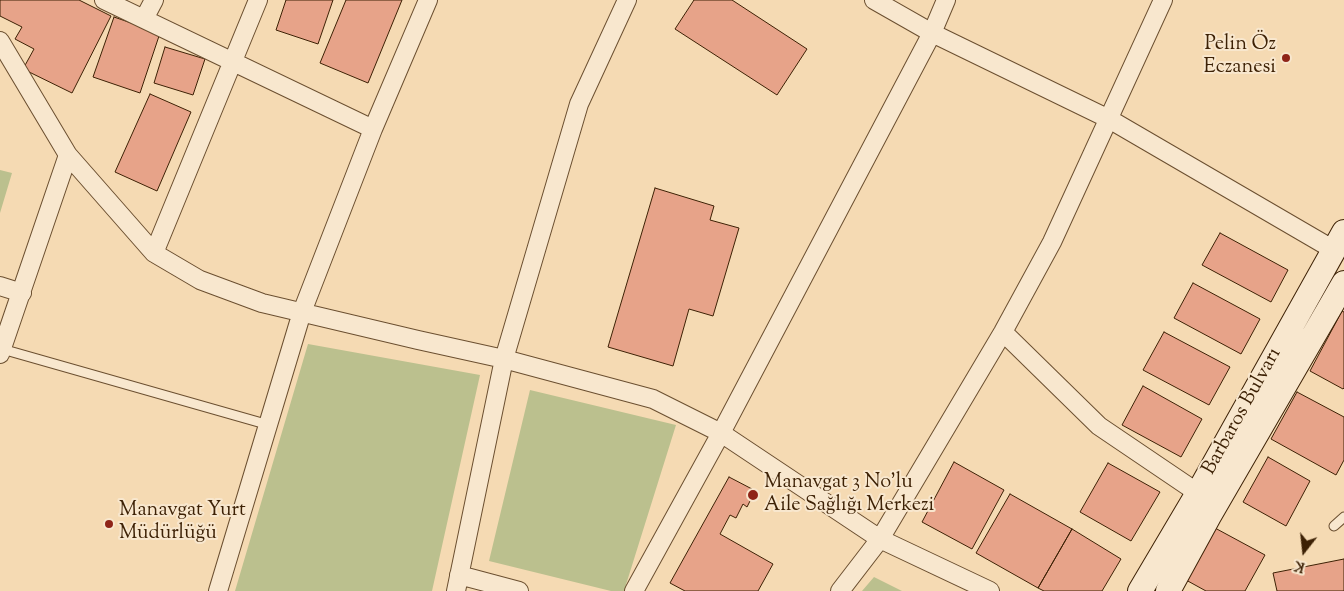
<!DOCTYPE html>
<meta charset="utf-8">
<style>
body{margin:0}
#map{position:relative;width:1344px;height:591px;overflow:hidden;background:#f5dab3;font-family:"Sorts Mill Goudy",serif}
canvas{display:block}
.north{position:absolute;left:1279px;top:526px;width:50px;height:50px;-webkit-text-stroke:4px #f8e7ce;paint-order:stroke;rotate:196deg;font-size:14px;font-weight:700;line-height:20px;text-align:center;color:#3d2105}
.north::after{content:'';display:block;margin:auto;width:18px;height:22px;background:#3d2105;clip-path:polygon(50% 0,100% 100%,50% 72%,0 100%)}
</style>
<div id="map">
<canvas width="1344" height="591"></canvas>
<div class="north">K</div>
</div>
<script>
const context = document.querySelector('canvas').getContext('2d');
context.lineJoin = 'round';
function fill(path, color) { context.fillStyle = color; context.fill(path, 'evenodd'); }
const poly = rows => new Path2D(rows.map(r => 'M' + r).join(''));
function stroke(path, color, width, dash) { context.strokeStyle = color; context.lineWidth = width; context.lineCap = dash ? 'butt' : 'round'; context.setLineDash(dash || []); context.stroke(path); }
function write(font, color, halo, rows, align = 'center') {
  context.font = font + ' "Sorts Mill Goudy",serif'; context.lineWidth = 4; context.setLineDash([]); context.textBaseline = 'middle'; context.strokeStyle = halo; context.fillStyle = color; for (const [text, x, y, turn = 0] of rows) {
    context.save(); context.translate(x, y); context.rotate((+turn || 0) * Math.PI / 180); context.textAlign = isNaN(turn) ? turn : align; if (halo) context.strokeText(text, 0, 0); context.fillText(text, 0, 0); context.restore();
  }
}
fill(poly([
 [0,170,12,173,0,213],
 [308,344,480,375,432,591,235,591],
 [530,390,676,425,624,591,611,591,489,561],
 [874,577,902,591,862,591]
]), '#bbc08e');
const building = poly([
 [0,0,79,0,111,16,72,93,23,69,34,49,15,39,22,27,0,16,0,0],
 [286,0,333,0,318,44,276,30,286,0],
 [346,0,402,0,368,83,320,63,346,0],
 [694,0,732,0,807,49,777,95,675,29,694,0],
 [114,17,160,33,140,93,93,77,114,17],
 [165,47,205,59,193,95,154,83,165,47],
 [150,94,191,112,157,191,115,172,150,94],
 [655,188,714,206,710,220,739,228,713,316,689,309,673,366,608,347,655,188],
 [1220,233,1288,270,1271,302,1202,265,1220,233],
 [1193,283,1260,319,1241,354,1174,318,1193,283],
 [1342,311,1344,312,1344,388,1343,389,1310,371,1342,311],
 [1164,332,1230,367,1209,405,1143,370,1164,332],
 [1143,386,1202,419,1181,457,1122,425,1143,386],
 [1297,392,1344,417,1344,460,1336,475,1271,439,1297,392],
 [1268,457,1310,481,1286,526,1243,502,1268,457],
 [954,462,1004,490,972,549,922,522,954,462],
 [1108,463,1160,492,1131,541,1080,512,1108,463],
 [729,477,752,489,748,498,751,499,747,507,743,504,736,518,730,515,720,534,773,564,758,591,685,591,670,583,729,477],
 [1010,494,1072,529,1038,588,976,553,1010,494],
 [1215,528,1265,555,1245,591,1206,591,1186,580,1215,528],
 [1072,529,1121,559,1102,591,1044,591,1038,588,1072,529],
 [1344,559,1344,591,1277,591,1273,573,1344,559]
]);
fill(building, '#e7a389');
stroke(building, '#3d2105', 1);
const lane = poly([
 [2,349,269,425],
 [1334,526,1344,517]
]);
const street = poly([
 [104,0,373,129],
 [874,0,932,33,1109,119,1334,250],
 [144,19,154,0],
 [0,41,68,155,154,253,200,280,262,303,418,340,504,359,653,399,721,433,880,539,990,591],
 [154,253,258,0],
 [0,286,22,293],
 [1003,332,1099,426,1198,493],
 [0,354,68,155],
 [459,575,519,591],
 [218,591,302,312,373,129,428,0],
 [456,591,504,359,579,104,627,0],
 [634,591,721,433,932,33,946,0],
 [840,591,880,539,1003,332,1052,242,1163,0]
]);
const secondary = poly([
 [1140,591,1198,493,1344,232],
 [1168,591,1209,516,1344,283]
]);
stroke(lane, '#6b4f30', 11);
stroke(street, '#6b4f30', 20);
stroke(secondary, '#3d2105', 26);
stroke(lane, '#f8e7ce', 9);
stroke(street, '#f8e7ce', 18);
stroke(secondary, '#f8e7ce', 24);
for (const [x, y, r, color] of [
 [1286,58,5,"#8f2418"],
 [753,495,6,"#8f2418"],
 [109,524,5,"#8f2418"]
]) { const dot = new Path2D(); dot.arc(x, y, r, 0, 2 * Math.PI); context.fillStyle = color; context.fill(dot); stroke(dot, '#f8e7ce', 2); }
write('20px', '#3d2105', '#f8e7ce', [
 ["Pelin Öz",1276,46,"right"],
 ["Eczanesi",1276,69,"right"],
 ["Manavgat 3 No'lu",764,484],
 ["Aile Sağlığı Merkezi",764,507],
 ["Manavgat Yurt",119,512],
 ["Müdürlüğü",119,535]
], 'left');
write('20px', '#3d2105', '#f8e7ce', [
 ["Barbaros Bulvarı",1243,412,-61]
]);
</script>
